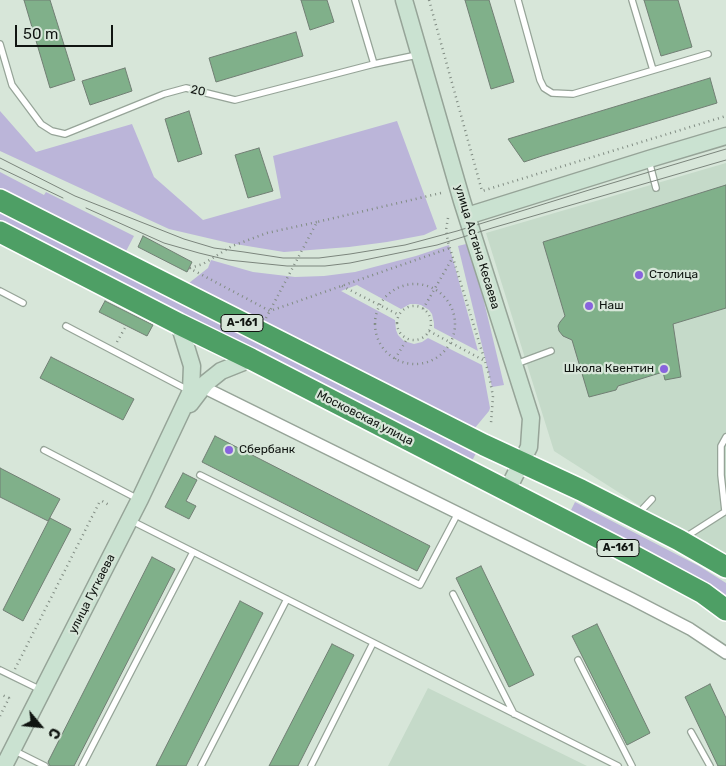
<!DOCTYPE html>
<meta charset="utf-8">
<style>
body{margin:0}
#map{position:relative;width:726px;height:766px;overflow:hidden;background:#d7e6d9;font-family:Rubik,sans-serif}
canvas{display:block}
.north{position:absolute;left:15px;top:701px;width:50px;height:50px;-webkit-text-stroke:4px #d7e6d9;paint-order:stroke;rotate:118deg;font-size:14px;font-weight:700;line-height:20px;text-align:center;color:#101511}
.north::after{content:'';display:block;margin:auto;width:18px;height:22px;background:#101511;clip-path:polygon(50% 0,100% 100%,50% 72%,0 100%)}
.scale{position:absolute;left:15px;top:25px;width:98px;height:22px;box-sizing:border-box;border:2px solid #101511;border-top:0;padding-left:6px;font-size:15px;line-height:18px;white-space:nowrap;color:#101511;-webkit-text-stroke:4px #d7e6d9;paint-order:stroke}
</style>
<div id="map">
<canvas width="726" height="766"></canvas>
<div class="north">С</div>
<div class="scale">50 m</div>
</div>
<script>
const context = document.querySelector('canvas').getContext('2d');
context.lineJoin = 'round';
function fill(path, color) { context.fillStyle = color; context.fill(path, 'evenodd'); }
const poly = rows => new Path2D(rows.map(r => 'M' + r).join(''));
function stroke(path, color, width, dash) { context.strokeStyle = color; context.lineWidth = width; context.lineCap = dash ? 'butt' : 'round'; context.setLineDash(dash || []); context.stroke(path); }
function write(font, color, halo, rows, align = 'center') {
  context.font = font + ' Rubik,sans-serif'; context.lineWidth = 4.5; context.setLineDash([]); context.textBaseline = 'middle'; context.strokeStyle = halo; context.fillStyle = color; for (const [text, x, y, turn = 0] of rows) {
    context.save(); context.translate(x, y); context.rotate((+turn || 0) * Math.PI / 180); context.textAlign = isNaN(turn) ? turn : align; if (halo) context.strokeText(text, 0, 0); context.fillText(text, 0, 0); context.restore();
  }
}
fill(poly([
 [726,163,726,561,554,451,486,233],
 [428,688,587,766,388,766]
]), '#c5dac9');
fill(poly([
 [0,111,36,152,132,124,154,177,203,220,281,198,273,156,397,121,437,229,424,235,387,242,349,247,284,252,229,243,169,229,0,151],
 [0,172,44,195,46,192,134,236,123,257,0,195],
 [0,212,477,451,470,465,0,224],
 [470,243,504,385,492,387,458,246],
 [449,245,478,351,434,328,434,323,432,314,429,310,421,305,416,304,410,304,401,309,357,285,341,291,395,320,396,330,398,335,404,341,414,344,422,342,428,338,482,365,490,408,489,411,474,429,471,429,189,283,208,268,211,260,253,272,295,277,324,276,355,272,416,256],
 [575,502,699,566,726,583,726,598,570,512]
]), '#bbb5d9');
const building = poly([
 [24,0,50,0,75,80,50,88,24,0],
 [301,0,327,0,334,22,310,30,301,0],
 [465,0,489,0,514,82,491,89,465,0],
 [644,0,678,0,692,47,661,56,644,0],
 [296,32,303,56,216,82,209,58,296,32],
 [125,68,132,91,90,105,82,81,125,68],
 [710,78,717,103,542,156,524,162,508,139,710,78],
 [189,111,202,154,178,162,165,119,189,111],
 [259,148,273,191,248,198,235,155,259,148],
 [726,185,726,308,673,324,681,377,665,380,663,372,618,386,616,390,589,397,572,340,563,336,559,331,558,326,560,322,565,316,543,242,726,185],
 [143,236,192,262,187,272,138,247,143,236],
 [105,301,153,325,147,336,99,312,105,301],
 [51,357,134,399,123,420,40,378,51,357],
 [215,436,430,546,417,571,202,462,215,436],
 [0,468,60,499,48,521,0,497,0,468],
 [183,473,197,480,186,501,196,506,189,519,165,507,183,473],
 [50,518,71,529,23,621,3,610,50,518],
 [152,557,175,569,74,766,50,766,48,762,152,557],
 [481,566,534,675,509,687,456,578,481,566],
 [240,601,263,613,186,766,156,766,240,601],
 [597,624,650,733,627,745,572,636,597,624],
 [332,644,354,655,298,766,269,766,332,644],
 [710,684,726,718,726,766,718,766,685,697,710,684]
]);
fill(building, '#80b08a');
stroke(building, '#717f74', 1);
const lane = poly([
 [355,0,374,64],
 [518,0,540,80,544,88,552,93,573,94,708,54],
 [632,0,653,70],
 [0,44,12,85,41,124,52,131,65,134,164,94,186,88,235,100,374,64,417,55],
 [649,161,656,188],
 [0,291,23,303],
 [66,326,188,390],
 [516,364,551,351],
 [44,450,138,499],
 [200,475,420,585,458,513],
 [725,511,721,475,721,446,726,437],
 [638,514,652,499],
 [132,521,618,766],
 [684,538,726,511],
 [453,594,514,714],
 [578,660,632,766],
 [0,670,41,690],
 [691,732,710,766],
 [13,750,45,766],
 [82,766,193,552],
 [201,766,287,599],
 [311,766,373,643]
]);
const street = poly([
 [203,387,632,599,690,629,726,653]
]);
const secondary = poly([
 [404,0,462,201,531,418,529,447,507,491],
 [467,216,649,159,726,136],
 [190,404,206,383,221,371,251,359],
 [4,766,140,499,191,391,192,366,179,324]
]);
const highway = poly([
 [0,200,484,445,581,490,679,540,726,567],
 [0,232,179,324,251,359,634,556,703,593,726,610]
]);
stroke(lane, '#96a498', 8);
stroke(street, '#96a498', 14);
stroke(secondary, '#96a498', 19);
stroke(highway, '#fff', 24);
stroke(poly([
 [429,0,482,191,726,116],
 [448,218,446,230,448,242,488,371,493,396,491,423],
 [189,268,270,311,450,248],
 [190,268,203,264,232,246,267,233,317,222],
 '375 324a40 40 0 1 1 80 0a40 40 0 1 1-80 0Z',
 [342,286,399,315],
 '397 323a17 17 0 1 1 34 0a17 17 0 1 1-34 0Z',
 [423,309,453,257],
 [266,318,317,222,441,193],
 [429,331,483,360],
 [117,342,126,326],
 [395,359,407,339],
 [15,669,99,503,102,501,109,505],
 [0,716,9,698,2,695]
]), '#818c83', 2.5, [1, 4]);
stroke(lane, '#fff', 5.5);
stroke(street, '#fff', 11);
stroke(secondary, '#cae2d1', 16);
stroke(highway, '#4e9f65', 21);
stroke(poly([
 [0,158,75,196,184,239,214,248,244,252,283,258,319,258,350,254,405,245,457,231,589,190,726,149],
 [0,168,63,198],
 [86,208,164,243,199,253,228,260,287,266,325,266,350,263,437,245,492,228,726,160]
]), '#7b857c', 1);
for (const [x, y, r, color] of [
 [639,275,5,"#8863de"],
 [589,306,5,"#8863de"],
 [664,369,5,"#8863de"],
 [229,450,5,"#8863de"]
]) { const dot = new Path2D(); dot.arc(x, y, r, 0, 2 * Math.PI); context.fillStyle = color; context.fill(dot); stroke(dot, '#d7e6d9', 2); }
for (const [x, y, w] of [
 [242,323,42],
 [618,548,42]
]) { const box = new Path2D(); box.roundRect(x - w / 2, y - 8.5, w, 17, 4); context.fillStyle = '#d7e6d9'; context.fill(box); stroke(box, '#101511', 1); }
write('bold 11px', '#101511', null, [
 ["А-161",242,323],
 ["А-161",618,548]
]);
write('12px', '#101511', '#d7e6d9', [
 ["20",198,91,13],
 ["улица Астана Кесаева",477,247,73],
 ["Московская улица",365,418,27],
 ["улица Гугкаева",92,594,-63]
]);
write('12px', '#101511', '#d7e6d9', [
 ["Столица",649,275],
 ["Наш",599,306],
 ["Школа Квентин",654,369,"right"],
 ["Сбербанк",239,450]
], 'left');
</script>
